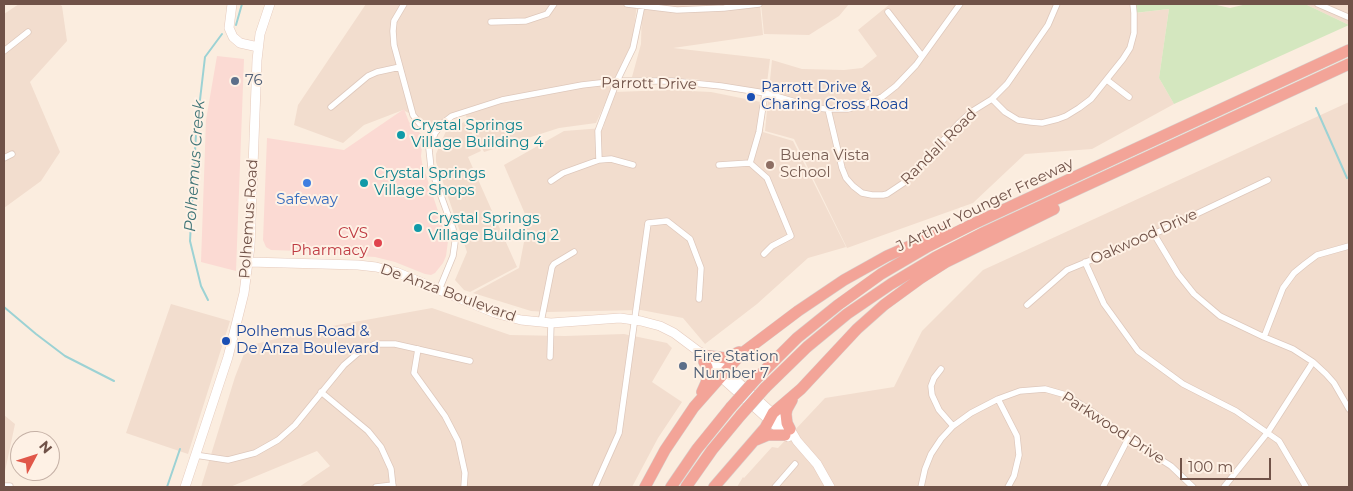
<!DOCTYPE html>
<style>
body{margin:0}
#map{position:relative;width:1353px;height:491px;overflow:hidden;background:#fbeddf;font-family:Montserrat,sans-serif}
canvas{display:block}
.frame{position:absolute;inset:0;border:5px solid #705248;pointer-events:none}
.north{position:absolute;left:10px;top:431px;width:50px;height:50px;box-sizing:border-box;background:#fef1e5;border:1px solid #c5b1a6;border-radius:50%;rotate:50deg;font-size:14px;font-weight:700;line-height:20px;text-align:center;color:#705248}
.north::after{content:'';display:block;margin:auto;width:18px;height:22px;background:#e15749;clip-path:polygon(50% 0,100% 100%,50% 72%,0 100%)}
.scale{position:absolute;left:1180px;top:458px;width:91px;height:22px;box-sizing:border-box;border:2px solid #705248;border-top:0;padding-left:6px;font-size:15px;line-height:18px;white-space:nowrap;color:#705248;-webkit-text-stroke:4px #fef1e5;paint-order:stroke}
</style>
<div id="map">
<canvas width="1353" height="491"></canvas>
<div class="frame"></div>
<div class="north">N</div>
<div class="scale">100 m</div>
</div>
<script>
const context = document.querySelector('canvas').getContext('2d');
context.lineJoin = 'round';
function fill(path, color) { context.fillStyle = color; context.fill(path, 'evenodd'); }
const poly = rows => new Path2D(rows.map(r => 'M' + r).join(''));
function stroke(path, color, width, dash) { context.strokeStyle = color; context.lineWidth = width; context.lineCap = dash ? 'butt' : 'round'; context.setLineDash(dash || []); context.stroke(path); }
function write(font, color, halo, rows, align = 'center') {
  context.font = font + ' Montserrat,sans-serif'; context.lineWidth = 4; context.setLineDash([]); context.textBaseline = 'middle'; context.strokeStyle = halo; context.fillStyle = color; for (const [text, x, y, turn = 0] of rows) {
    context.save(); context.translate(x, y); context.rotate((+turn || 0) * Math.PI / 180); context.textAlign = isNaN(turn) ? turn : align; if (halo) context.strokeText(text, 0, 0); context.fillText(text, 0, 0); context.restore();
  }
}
fill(poly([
 [19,4,59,4,62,6,67,41,30,82,60,152,41,181,4,208,4,14],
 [366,4,637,4,632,45,596,123,559,128,484,152,463,110,434,126,403,110,364,125,343,143,294,125,298,105],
 [642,4,760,4,763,35,673,48,770,59,766,91,694,79,632,77,641,44],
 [761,4,849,4,839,16,809,35,764,34],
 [890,4,1133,4,1135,13,1169,9,1159,78,1174,104,1092,149,1025,154,973,203,847,248,794,139,765,131,772,60,802,69,844,70,862,68,877,56,858,30],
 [1305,4,1349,4,1349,25],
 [669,90,711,92,766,103,763,132,793,141,846,247,808,258,757,304,705,344,683,318,641,310,547,312,531,311,473,293,519,268,528,221,504,165,564,131,603,128,615,92],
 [1349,102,1349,487,737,487,743,477,744,478,772,447,778,448,825,398,894,387,922,331,983,270],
 [466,121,481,151,468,157,517,267,470,292,464,290,455,280,467,252,436,162,436,154,446,131],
 [171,304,230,321,188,454,126,433],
 [432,308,510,335,565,336,624,334,667,343,672,348,652,382,682,402,658,438,632,487,299,487,330,466,317,451,230,487,201,487,235,377,247,346,321,328],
 [4,415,15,424,4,476]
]), '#f2ddce');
fill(poly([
 [217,56,244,59,236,271,201,262,206,120],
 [404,109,409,122,422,135,423,139,421,156,422,163,448,241,446,256,443,263,435,273,431,275,425,274,395,262,375,257,344,255,329,252,271,250,266,247,263,240,267,138,344,150]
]), '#fbdad3');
fill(poly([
 [1133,4,1212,4,1230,8,1247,4,1305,4,1349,25,1174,104,1159,78,1169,9,1134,13]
]), '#d4e7bf');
stroke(poly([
 [236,25,242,4],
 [1316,108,1347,178],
 [208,300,201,286,190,241,196,134,205,57,222,34],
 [4,307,36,334,65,356,114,381],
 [167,487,180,449]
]), '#9cd2d4', 2);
const street = poly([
 [404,4,394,21,393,31,394,45,413,115,420,124,435,133],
 [627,4,677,10,724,8,759,4],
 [1318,4,1348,17],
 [888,12,922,56],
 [491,22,526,21,547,14,554,4],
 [4,51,28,32],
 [1107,80,1129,97],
 [992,99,1005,112,1018,120,1031,122,1042,123,1058,119,1066,116,1079,108,1091,99,1123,59,1130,48,1134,33,1134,13,1133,4],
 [331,107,368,76,377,72,400,67],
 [828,109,842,168,846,178,853,186,862,193,872,195,883,195,887,194,905,182,958,124,971,112,992,99,1007,84,1048,25,1057,4],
 [4,158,12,154],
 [599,160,598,131,617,81,633,48,642,5],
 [750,163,759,132,765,93],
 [719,165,750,163,767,178,791,236,772,246,764,254],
 [551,181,563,173,599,160,611,159,633,165],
 [1154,234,1178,274,1194,294,1220,316,1264,337,1293,349,1313,362,1326,374,1334,383,1349,409],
 [1085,262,1104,304,1138,351,1183,384,1236,411,1279,441,1306,487],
 [439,290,453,256,455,242,453,229,431,168,429,149,435,133,443,123,452,116,502,100,582,85,617,81,672,81,721,86,765,93,816,108,828,109,848,109,866,104,882,97,896,86,916,65,960,4],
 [1027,305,1067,270,1154,234,1268,180],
 [541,322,552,267,554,264,574,252],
 [1264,337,1283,288,1294,273,1305,264,1317,255,1349,246],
 [418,349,414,373,445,416,458,441,465,473,464,487],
 [550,357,551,323],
 [941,369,934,378,931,386,932,395,939,410,953,426],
 [321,392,368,431,381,447,391,469,393,487],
 [998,399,1017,436,1019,455,1014,476,1008,487],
 [195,455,228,460,255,453,278,440,295,425,344,365,358,353,375,344,395,344,470,361],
 [4,486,10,486],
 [376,487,393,485],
 [595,487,619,433,648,223,667,221,690,239,701,268,699,299],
 [775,487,795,464],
 [921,487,925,469,931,454,941,439,953,426,971,413,998,399,1020,391,1045,389,1066,395,1093,412,1128,439,1171,466,1193,487],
 [1103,487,1128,439],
 [1224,487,1268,432,1313,362]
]);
const secondary = poly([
 [232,4,229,28,233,37,240,43,258,47],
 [249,262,358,265,376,267,396,272,495,313,521,320,551,323,620,318,641,321,660,326,674,333,698,351,709,356,790,429,797,441,817,464,830,487],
 [704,362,788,437],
 [185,487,228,357,244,293,250,246,257,60,260,34,270,4]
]);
const highway = poly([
 [709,356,726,358,739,352],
 [756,379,797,338,838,305,881,274,927,247,975,223,1349,50],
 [765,388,807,347,847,314,891,284,936,257,983,233,1349,64],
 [702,392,706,383,708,375,707,367,704,362],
 [790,429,787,423,786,414,787,409,792,400],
 [756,440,768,435,785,435],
 [645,487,665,450,694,407,741,354,798,311,844,280,887,256,944,231],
 [671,487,697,449,731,407],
 [686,487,712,450,741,415],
 [714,487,765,428,773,413,801,389,857,329,884,305,921,278,946,262,1054,209]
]);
stroke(street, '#dec8bc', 7);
stroke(secondary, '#e5cabc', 10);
stroke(highway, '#d7cfcc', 12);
stroke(street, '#fff', 5.5);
stroke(secondary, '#fff', 9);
stroke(highway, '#f3a498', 11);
const highwayBridge = poly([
 [731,407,756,379],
 [741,415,765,388]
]);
stroke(highwayBridge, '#d7cfcc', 12, []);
stroke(highwayBridge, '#f3a498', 11);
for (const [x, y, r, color] of [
 [235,81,5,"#5c6f8a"],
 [751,97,5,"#1a4fb4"],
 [401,135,5,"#0f9aa8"],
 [770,165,5,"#8d6e63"],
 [307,183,5,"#3f7fe0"],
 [364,183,5,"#0f9aa8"],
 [418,228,5,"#0f9aa8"],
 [378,243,5,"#e0444e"],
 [226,341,5,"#1a4fb4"],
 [683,366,5,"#5c6f8a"]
]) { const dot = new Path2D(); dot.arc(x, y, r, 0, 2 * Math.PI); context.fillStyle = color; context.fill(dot); stroke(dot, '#fef1e5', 2); }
write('15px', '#4e5e75', '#fef1e5', [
 ["76",245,81],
 ["Fire Station",693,357],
 ["Number 7",693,374]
], 'left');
write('15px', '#705248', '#fef1e5', [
 ["Parrott Drive",649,84,1],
 ["Randall Road",939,147,-45],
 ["J Arthur Younger Freeway",985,205,-26],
 ["Polhemus Road",249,219,-86],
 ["Oakwood Drive",1144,237,-24],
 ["De Anza Boulevard",448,293,20],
 ["Parkwood Drive",1113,428,33]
]);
write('15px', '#164399', '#fef1e5', [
 ["Parrott Drive &",761,88],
 ["Charing Cross Road",761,105],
 ["Polhemus Road &",236,332],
 ["De Anza Boulevard",236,349]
], 'left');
write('15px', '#0d838f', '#fef1e5', [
 ["Crystal Springs",411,126],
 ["Village Building 4",411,143],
 ["Crystal Springs",374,174],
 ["Village Shops",374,191],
 ["Crystal Springs",428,219],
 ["Village Building 2",428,236]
], 'left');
write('15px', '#785e54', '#fef1e5', [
 ["Buena Vista",780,156],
 ["School",780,173]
], 'left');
write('15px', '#366cbe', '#fef1e5', [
 ["Safeway",307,200]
]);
write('15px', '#be3a42', '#fef1e5', [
 ["CVS",368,234],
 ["Pharmacy",368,251]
], 'right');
write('italic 16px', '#3d7376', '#fef1e5', [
 ["Polhemus Creek",195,166,-86]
]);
</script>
